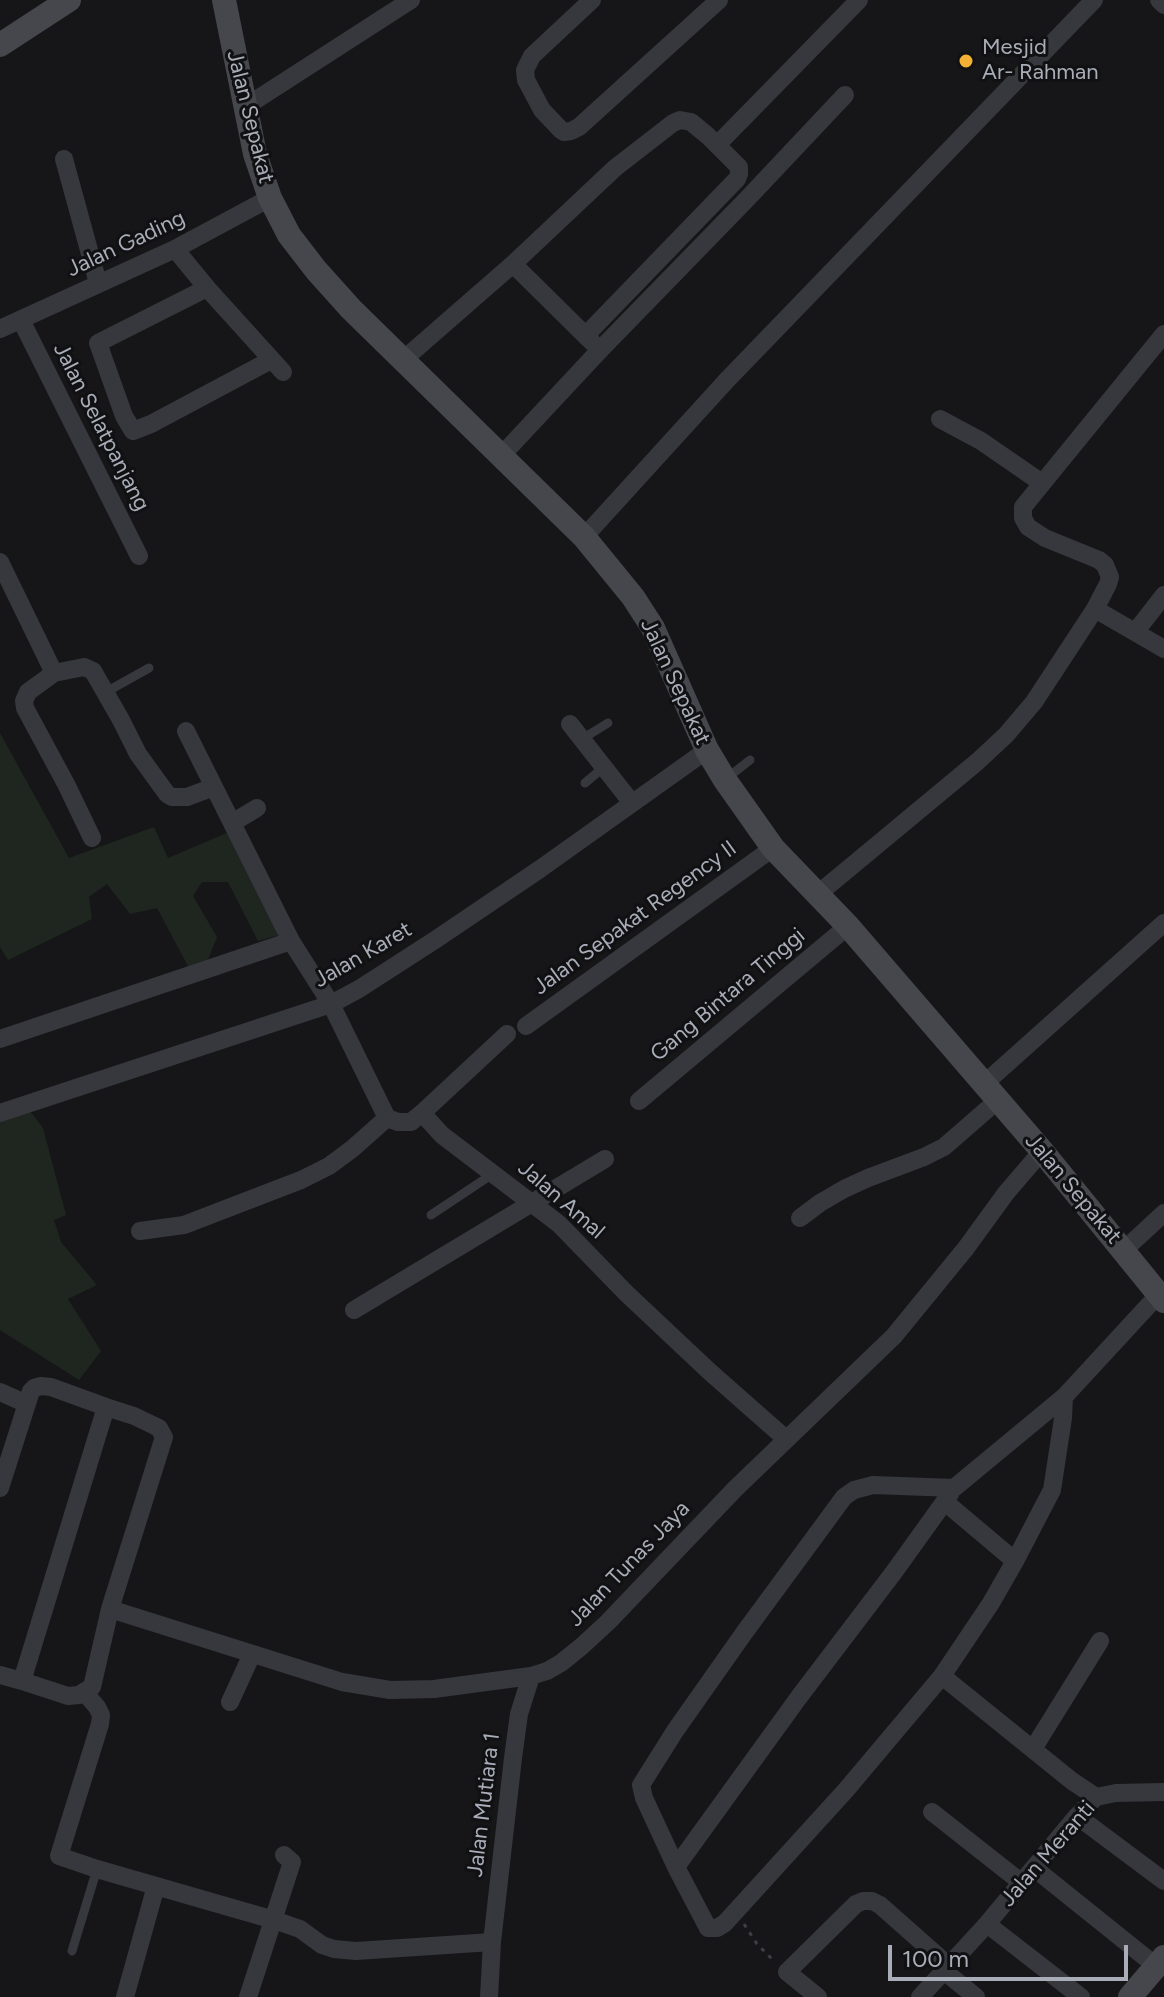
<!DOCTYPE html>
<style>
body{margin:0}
#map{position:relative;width:1164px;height:1997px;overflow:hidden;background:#161618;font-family:Figtree,sans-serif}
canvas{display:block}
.scale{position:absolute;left:888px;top:1945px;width:240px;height:36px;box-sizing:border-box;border:4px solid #a8adb8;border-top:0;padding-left:10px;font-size:24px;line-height:28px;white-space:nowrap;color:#a8adb8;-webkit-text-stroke:6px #111113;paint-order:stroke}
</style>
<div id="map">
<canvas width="1164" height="1997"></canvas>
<div class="scale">100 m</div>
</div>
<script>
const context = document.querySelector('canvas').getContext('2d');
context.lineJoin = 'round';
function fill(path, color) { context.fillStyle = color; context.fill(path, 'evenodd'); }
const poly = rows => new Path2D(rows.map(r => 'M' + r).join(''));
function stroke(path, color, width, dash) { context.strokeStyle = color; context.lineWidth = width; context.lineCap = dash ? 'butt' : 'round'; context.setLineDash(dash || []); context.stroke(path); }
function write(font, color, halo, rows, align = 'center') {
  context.font = font + ' Figtree,sans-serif'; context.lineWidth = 6; context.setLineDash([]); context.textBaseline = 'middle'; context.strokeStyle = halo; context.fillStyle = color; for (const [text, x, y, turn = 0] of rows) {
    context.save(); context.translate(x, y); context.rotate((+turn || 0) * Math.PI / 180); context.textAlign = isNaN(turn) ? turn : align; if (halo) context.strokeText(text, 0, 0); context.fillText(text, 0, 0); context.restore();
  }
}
fill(poly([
 [0,733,69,858,154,827,168,858,229,832,283,934,258,941,228,882,202,882,193,896,217,937,207,962,189,968,157,908,130,914,107,884,89,897,92,919,8,960,0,947],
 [27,1107,43,1128,66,1215,54,1220,61,1242,97,1285,68,1299,101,1351,79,1380,0,1330,0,1118]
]), '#1e261f');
stroke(poly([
 [744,1924,757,1944,774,1961]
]), '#3d3f44', 3, [4, 6]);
stroke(poly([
 [106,692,149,668],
 [582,739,608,723],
 [727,778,750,760],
 [585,783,604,767],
 [431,1215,494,1173],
 [72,1951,97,1869]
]), '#37383d', 9);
stroke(poly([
 [592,0,532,56,525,70,526,80,542,110,561,130,564,132,571,131,579,127,719,0],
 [1159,0,1164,5],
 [245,107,411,0],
 [717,145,859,0],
 [64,159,98,283],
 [175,249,207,288,283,372],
 [513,264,615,168,673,123,680,120,691,122,708,136,739,167,739,174,737,179,586,335],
 [207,288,98,343,124,416,133,431,151,424,271,360],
 [21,320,139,556],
 [0,329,175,249,270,198],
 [403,360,513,264,592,342],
 [940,419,981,441,1042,483],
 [501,456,600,350,747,199,845,95],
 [584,537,727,380,1094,0],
 [0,562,54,673,28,692,24,701,25,708,66,784,92,838],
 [1095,609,1164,649],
 [1136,631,1164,595],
 [54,673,84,667,93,671,121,720,138,754,167,794,172,797,187,797,214,787],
 [570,724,632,803],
 [186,731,291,941,331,1004,387,1118,398,1122,411,1122,422,1113,442,1135,559,1224,626,1293,710,1372,786,1439],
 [232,823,257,808],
 [818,894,977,762,1006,735,1034,702,1095,609,1108,584,1110,577,1105,565,1099,560,1045,538,1028,527,1023,518,1023,507,1164,334],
 [526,1026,773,848],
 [0,1039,291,941],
 [984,1084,1164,923],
 [639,1101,848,926],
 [0,1113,331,1004,359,989,435,940,540,869,707,750],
 [422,1113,507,1034],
 [800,1218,820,1203,844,1189,868,1178,924,1157,944,1147,998,1100],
 [140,1231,184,1225,301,1180,329,1166,352,1149,387,1118],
 [1124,1250,1164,1213],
 [354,1310,605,1159],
 [0,1392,27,1404],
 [106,1407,134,1416,159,1428,164,1437,110,1609,92,1687,79,1695,68,1696,22,1681,106,1407],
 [0,1488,31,1391,34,1388,41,1386,51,1387,106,1407],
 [945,1502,1015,1561,991,1603,942,1676,846,1790,725,1923,717,1928,708,1928,676,1867,644,1798,641,1785,675,1731,744,1633,844,1497,854,1490,873,1485,954,1488,1064,1397,1159,1294],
 [1015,1561,1052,1490,1063,1418,1064,1397],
 [110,1609,342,1682,390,1690,434,1689,531,1676,547,1671,561,1663,582,1646,608,1622,735,1489,894,1336,966,1248,1006,1193,1042,1151],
 [0,1675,22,1681],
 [942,1676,1072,1781,1096,1797],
 [85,1693,97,1707,101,1715,100,1724,59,1856,97,1869,274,1920,300,1929,322,1945,334,1949,356,1951,492,1942],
 [230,1702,252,1654],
 [1033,1749,1100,1641],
 [932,1812,1022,1883],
 [1077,1816,1164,1881],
 [676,1867,799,1697,894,1572,950,1494],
 [1034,1868,1156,1966],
 [987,1924,1081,1997],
 [944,1971,976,1997],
 [125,1997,156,1886],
 [248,1997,292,1862,284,1855],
 [489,1997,492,1942,513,1758,519,1714,531,1676],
 [818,1997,787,1972,856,1904,863,1901,872,1901,880,1905,949,1966],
 [920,1997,987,1924,1077,1816,1096,1797,1116,1793,1164,1792]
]), '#37383d', 18);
stroke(poly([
 [224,0,255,154,270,198,289,235,316,270,351,309,584,537,633,597,653,628,707,750,725,780,773,848,848,926,1042,1151,1164,1301],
 [0,45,69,0],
 [1130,1997,1164,1957]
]), '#45474d', 24);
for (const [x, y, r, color] of [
 [966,61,8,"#f2b134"]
]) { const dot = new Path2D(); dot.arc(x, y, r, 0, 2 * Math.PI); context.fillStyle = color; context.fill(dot); stroke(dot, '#111113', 3); }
write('22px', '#a8adb8', '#111113', [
 ["Mesjid",982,48],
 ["Ar- Rahman",982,73]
], 'left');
write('22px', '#a8adb8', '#111113', [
 ["Jalan Sepakat",250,117,76],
 ["Jalan Gading",126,244,-25],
 ["Jalan Selatpanjang",101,427,63],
 ["Jalan Sepakat",675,682,65],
 ["Jalan Sepakat Regency II",635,918,-36],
 ["Jalan Karet",363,955,-30],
 ["Gang Bintara Tinggi",728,995,-40],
 ["Jalan Sepakat",1073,1189,50],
 ["Jalan Amal",561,1200,41],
 ["Jalan Tunas Jaya",629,1564,-46],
 ["Jalan Mutiara 1",484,1805,-83],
 ["Jalan Meranti",1048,1854,-49]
]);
</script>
